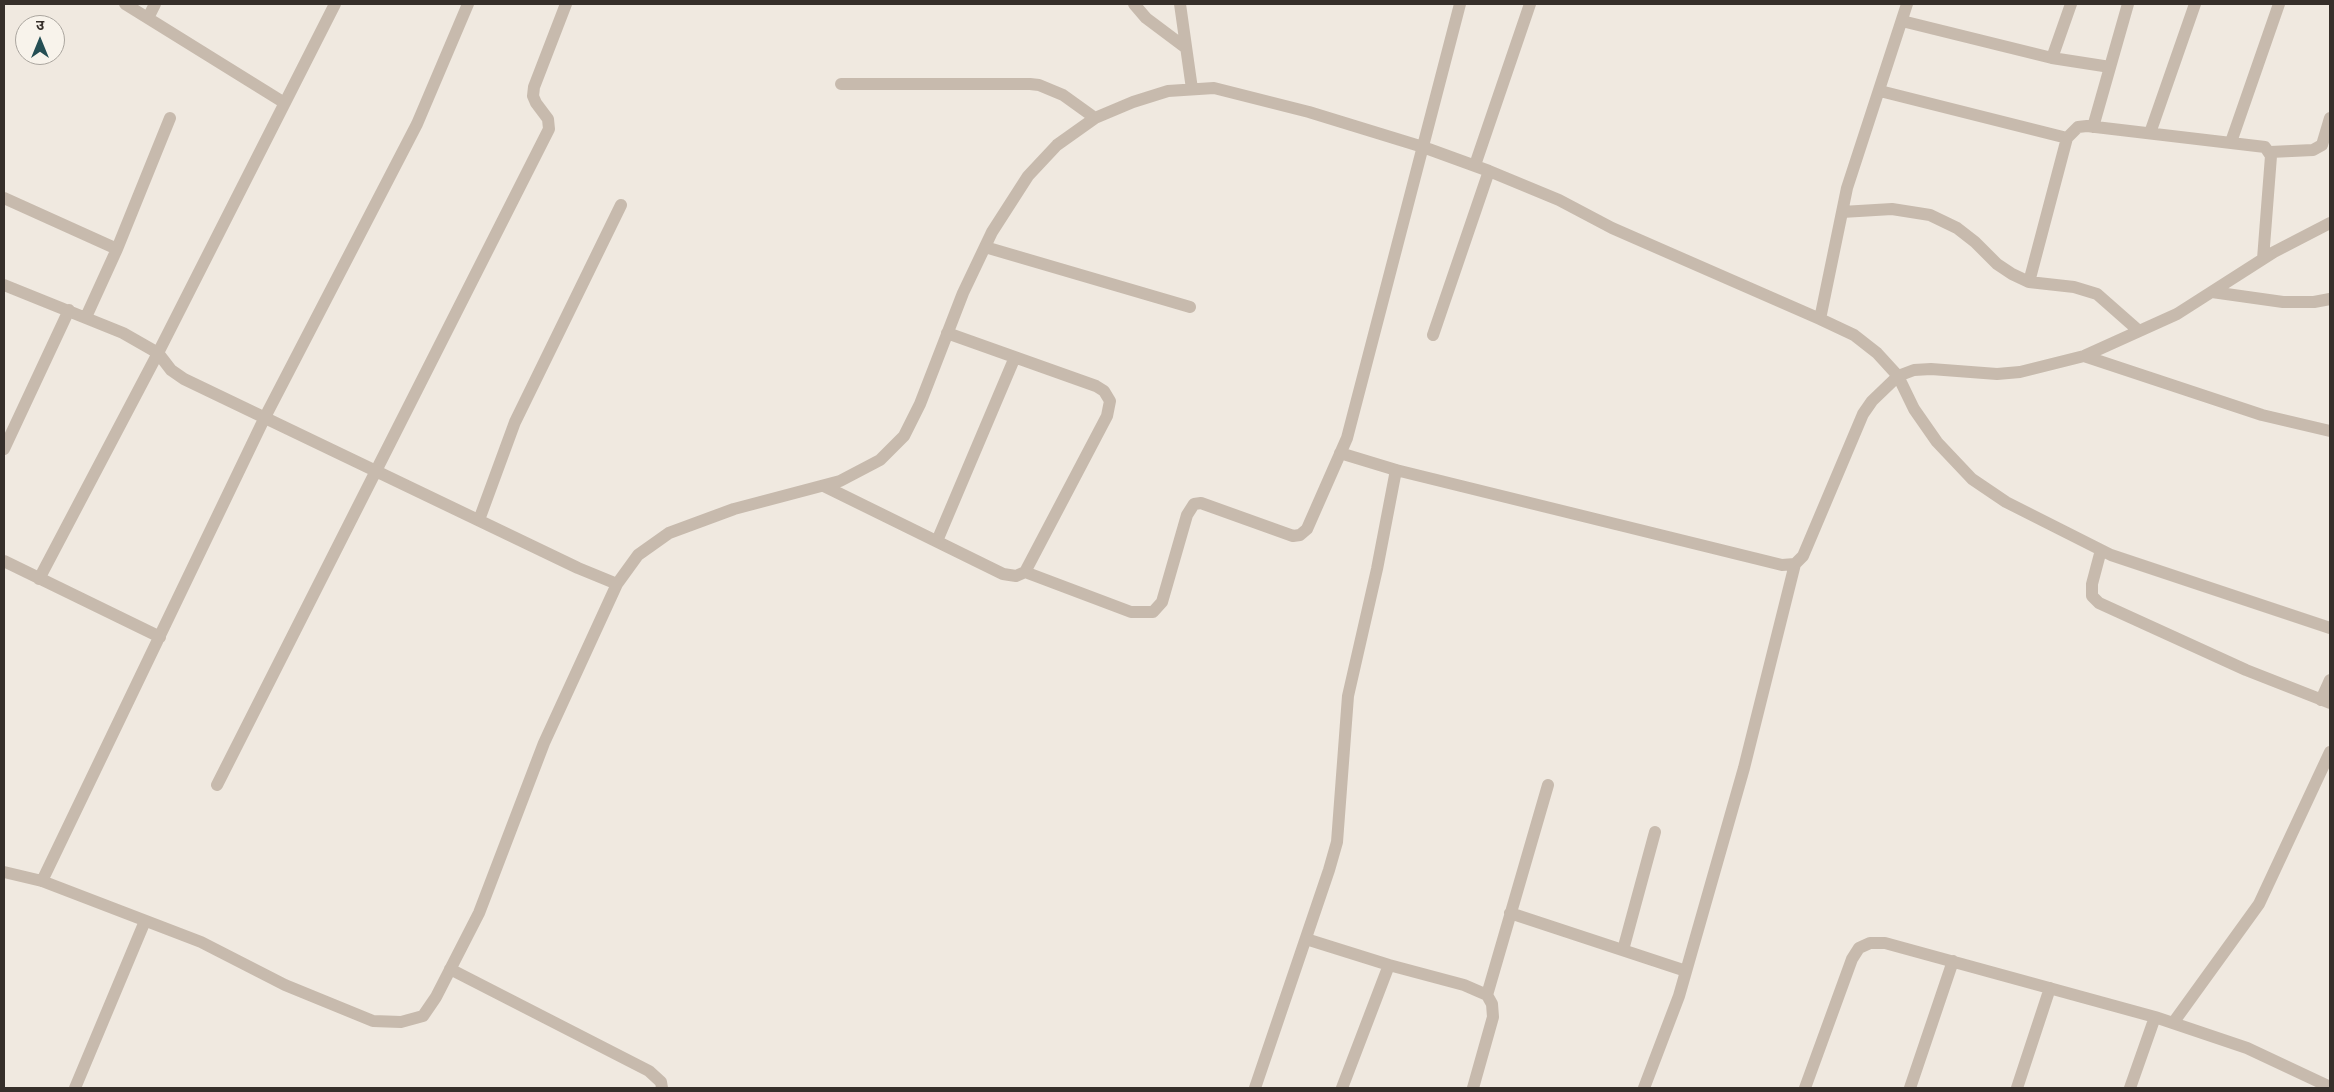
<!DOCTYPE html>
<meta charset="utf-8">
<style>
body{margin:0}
#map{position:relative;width:2334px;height:1092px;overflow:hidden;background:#f0e9e0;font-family:Karla,"Noto Sans Devanagari",sans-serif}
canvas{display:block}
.frame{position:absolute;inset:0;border:5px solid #362f2a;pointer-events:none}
.north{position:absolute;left:15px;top:15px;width:50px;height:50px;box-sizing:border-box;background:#f8f3eb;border:1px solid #aaa59e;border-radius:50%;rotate:0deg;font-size:14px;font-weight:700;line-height:20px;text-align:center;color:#362f2a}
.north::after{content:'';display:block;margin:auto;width:18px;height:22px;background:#254e53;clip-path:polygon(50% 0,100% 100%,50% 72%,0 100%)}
</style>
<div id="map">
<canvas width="2334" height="1092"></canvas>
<div class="frame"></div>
<div class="north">उ</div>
</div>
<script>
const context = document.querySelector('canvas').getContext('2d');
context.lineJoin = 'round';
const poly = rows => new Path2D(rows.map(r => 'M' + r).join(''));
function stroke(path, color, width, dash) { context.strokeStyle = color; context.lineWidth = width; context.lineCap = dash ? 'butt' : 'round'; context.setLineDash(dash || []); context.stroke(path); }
stroke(poly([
 [125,4,283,102],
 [1134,4,1146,18,1186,48],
 [1180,4,1192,89],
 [148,18,155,4],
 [1902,21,2052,58,2110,67],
 [2052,58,2071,4],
 [841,84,1030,84,1039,85,1063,95,1095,118],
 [1880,91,2067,138],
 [2093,127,2128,4],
 [2150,133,2195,4],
 [2231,142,2279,4],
 [2270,152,2313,150,2322,145,2330,118],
 [1475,165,1530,4],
 [4,198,117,249],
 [1842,212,1892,209,1930,215,1957,228,1975,242,1997,264,2012,274,2029,282,2074,287,2097,294,2139,331],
 [985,247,1190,307],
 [2029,282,2067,138,2078,127,2087,126,2265,147,2271,156,2263,259],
 [4,285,123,333,158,353,171,370,184,379,578,568,617,584],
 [2212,292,2283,302,2314,302,2330,299],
 [86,317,117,249,170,118],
 [1820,319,1847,188,1907,4],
 [1433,335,1489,171],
 [2084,356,2262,415,2330,431],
 [4,449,69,310],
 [1340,453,1396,470,1782,565,1795,564,1803,556,1863,414,1872,401,1898,376,1914,370,1931,369,1997,374,2020,372,2084,356,2177,314,2274,252,2330,223],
 [824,486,1003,574,1016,576,1025,572,1107,416,1110,401,1104,391,1096,386,947,333],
 [479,520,515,422,621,205],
 [937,541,1015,357],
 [2101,550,2092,584,2092,596,2099,603,2246,670,2330,703],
 [4,561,160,637],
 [1025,572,1131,612,1153,612,1162,602,1187,515,1194,504,1201,503,1293,536,1300,535,1307,529,1347,438,1460,4],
 [39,579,158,353,335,4],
 [2321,700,2330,680],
 [217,785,549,129,548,119,536,103,533,96,534,87,566,4],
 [4,872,42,881,201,942,285,985,373,1021,401,1022,423,1016,436,997,479,913,544,743,617,584,638,555,669,533,734,509,840,481,880,460,904,436,920,404,963,293,992,232,1028,176,1057,145,1095,118,1133,102,1168,91,1214,88,1309,112,1423,147,1489,171,1559,200,1612,228,1820,319,1854,335,1877,353,1898,376,1914,409,1937,442,1972,479,2006,502,2111,555,2330,628],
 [42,881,264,419,417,124,468,4],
 [1510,913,1686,971],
 [1306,939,1389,965,1464,985,1487,995,1492,1004,1493,1017,1473,1088],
 [1623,950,1655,832],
 [450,969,649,1071,661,1082,662,1088],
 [1487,995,1548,785],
 [2173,1023,2259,904,2330,752],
 [75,1088,145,921],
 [1255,1088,1329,870,1337,842,1348,696,1377,569,1396,470],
 [1342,1088,1389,965],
 [1644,1088,1679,996,1744,768,1795,564],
 [1805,1088,1852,959,1859,948,1870,943,1885,943,2155,1017,2247,1048,2330,1087],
 [1910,1088,1953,961],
 [2017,1088,2050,988],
 [2130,1088,2155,1017]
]), '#c7baad', 12);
</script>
